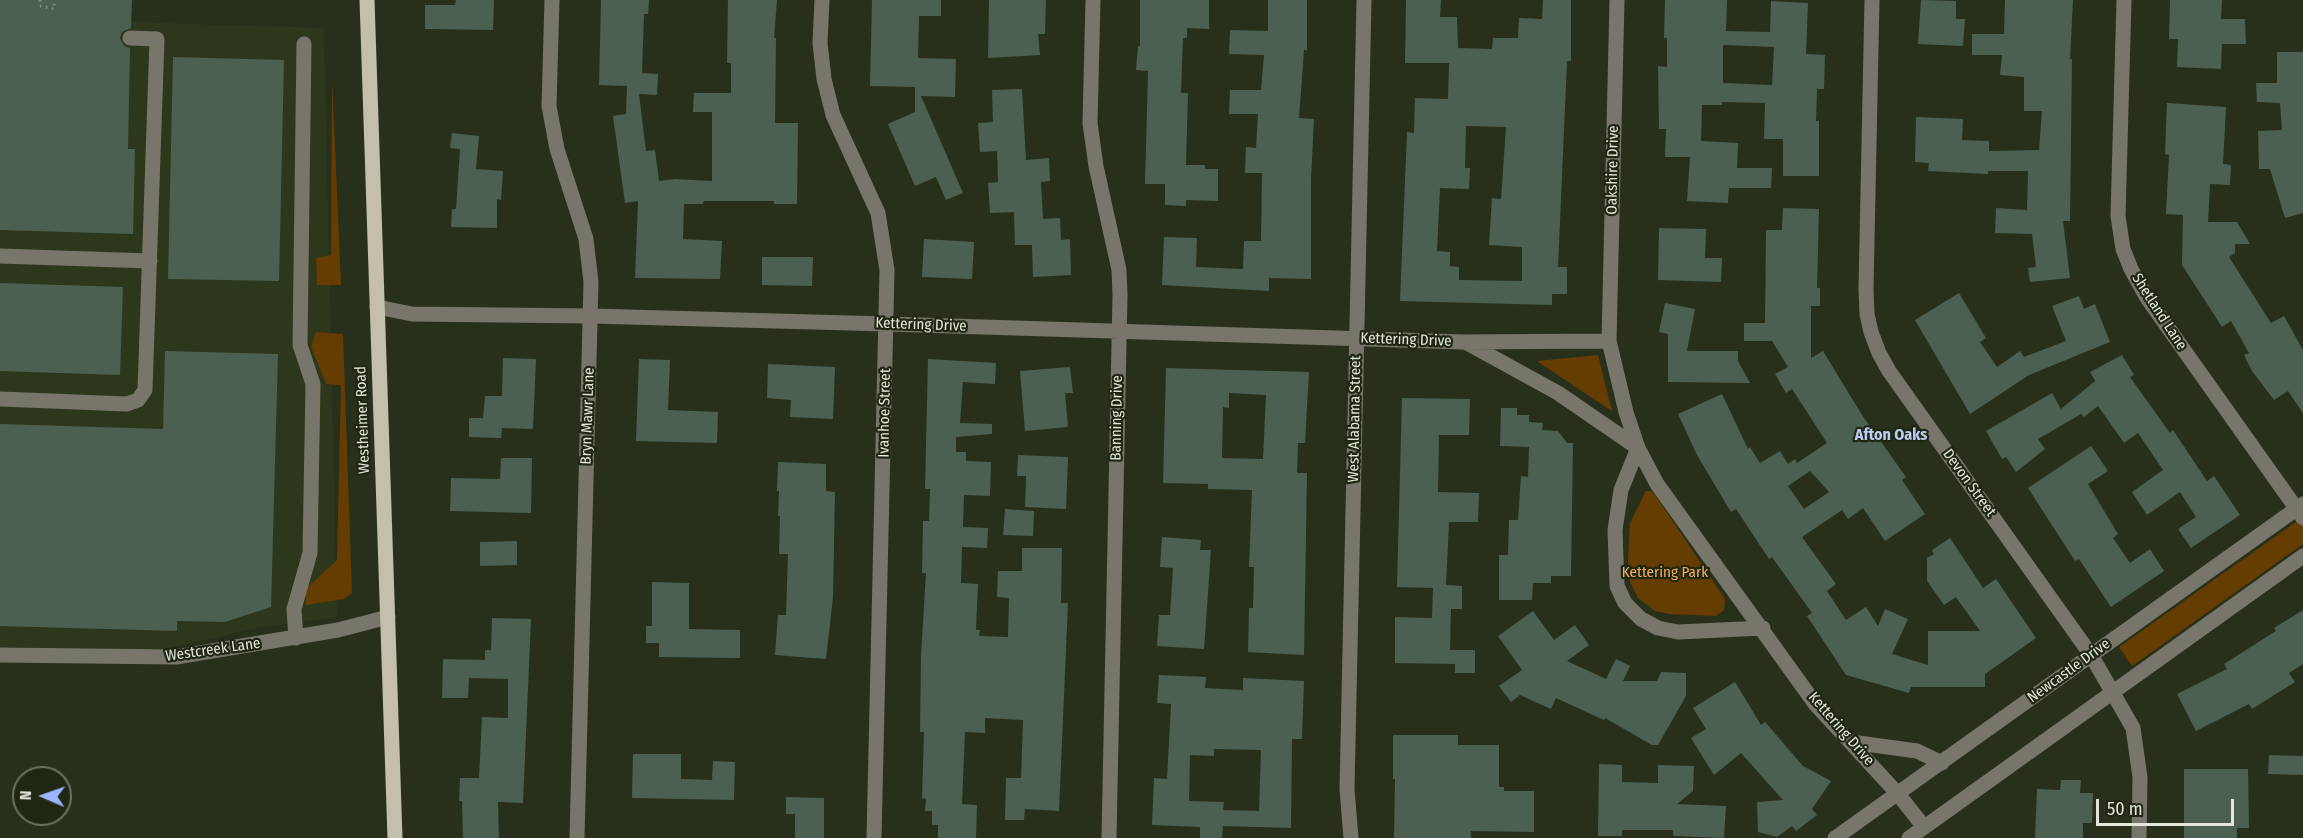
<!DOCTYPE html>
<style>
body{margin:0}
#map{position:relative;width:2303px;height:838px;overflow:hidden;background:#28301c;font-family:"Fira Sans Condensed",sans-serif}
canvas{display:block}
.north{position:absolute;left:12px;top:766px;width:60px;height:60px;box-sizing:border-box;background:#1f2612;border:2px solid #6d7362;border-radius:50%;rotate:272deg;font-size:16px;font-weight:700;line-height:24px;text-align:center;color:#e2e7da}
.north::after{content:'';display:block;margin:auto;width:21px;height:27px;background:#9bb4fd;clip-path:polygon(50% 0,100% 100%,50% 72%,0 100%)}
.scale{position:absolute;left:2096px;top:799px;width:138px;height:27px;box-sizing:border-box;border:3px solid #e2e7da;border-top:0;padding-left:8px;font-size:18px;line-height:21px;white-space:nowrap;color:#e2e7da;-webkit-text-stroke:4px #1f2612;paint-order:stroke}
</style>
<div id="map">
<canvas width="2303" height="838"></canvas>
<div class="north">N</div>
<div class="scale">50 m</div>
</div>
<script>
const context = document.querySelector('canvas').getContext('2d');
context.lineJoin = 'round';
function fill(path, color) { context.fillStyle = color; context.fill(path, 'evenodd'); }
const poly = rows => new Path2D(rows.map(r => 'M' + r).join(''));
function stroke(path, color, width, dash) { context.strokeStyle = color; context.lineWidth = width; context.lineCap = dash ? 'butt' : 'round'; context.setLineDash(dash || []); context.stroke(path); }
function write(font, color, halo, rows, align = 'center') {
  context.font = font + ' "Fira Sans Condensed",sans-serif'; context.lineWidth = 4.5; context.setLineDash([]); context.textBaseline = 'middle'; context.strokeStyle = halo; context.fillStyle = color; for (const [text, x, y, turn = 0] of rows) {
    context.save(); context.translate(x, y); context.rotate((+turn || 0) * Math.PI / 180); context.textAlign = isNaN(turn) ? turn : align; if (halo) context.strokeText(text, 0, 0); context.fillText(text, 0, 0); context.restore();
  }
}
fill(poly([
 [0,18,324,28,337,617,261,627,162,650,0,647]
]), '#2d371c');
fill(poly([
 [332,79,341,285,317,285,316,258,331,255],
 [316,332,343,334,352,593,344,599,306,605,306,589,337,560,341,385,326,384,311,347],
 [1598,355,1612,411,1537,361],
 [1646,491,1651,491,1655,495,1725,599,1724,610,1716,616,1669,614,1655,611,1638,598,1630,582,1628,561,1630,523],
 [2303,517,2303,544,2132,666,2119,647]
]), '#663d00');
fill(poly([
 [0,0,132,0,131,28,122,32,120,38,124,46,130,48,128,149,135,149,133,234,0,230],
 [456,0,494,0,493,30,425,29,425,5,455,5],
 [601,0,649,0,648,14,644,14,642,73,658,74,657,95,639,94,646,151,655,150,659,181,675,179,712,181,712,112,693,112,694,93,731,93,731,63,727,63,728,0,777,0,774,38,776,38,775,123,798,123,797,204,774,204,774,201,704,201,703,204,684,204,683,239,722,241,720,279,635,278,638,201,625,203,613,116,626,114,627,86,599,85],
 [872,0,941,0,941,16,919,16,918,58,956,59,955,97,921,96,963,193,946,200,936,177,915,186,888,124,915,112,915,87,870,86],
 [989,0,1046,0,1045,34,1038,34,1040,55,988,58],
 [1140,0,1209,0,1209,29,1187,28,1187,38,1183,38,1181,93,1188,93,1186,165,1205,165,1205,169,1218,169,1218,201,1186,200,1186,206,1165,205,1165,184,1145,184,1148,71,1136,70,1138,46,1140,46],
 [1268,0,1307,0,1307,50,1304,50,1299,118,1314,119,1311,179,1311,279,1269,278,1269,291,1162,285,1164,237,1197,238,1196,267,1243,269,1244,241,1261,241,1262,173,1245,173,1246,147,1256,148,1258,114,1229,114,1230,90,1261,90,1264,55,1229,54,1230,30,1268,31],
 [1406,0,1441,0,1440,17,1457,17,1458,48,1492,49,1493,38,1518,38,1519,18,1542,19,1543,0,1571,0,1571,61,1567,61,1558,267,1567,267,1567,294,1552,294,1552,305,1400,301,1407,132,1414,133,1415,98,1448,99,1449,63,1405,63],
 [1466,126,1506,127,1501,199,1492,198,1489,245,1522,247,1522,281,1459,280,1459,267,1450,266,1450,252,1437,251,1440,188,1469,189,1470,168,1465,168],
 [1665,0,1727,0,1726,31,1770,32,1771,1,1808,3,1806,54,1825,55,1824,89,1817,89,1816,121,1819,121,1819,176,1783,176,1783,139,1764,139,1765,103,1722,102,1722,105,1702,105,1701,141,1738,143,1737,168,1772,168,1771,188,1729,188,1728,203,1687,201,1690,157,1665,157,1666,129,1659,129,1658,66,1667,67,1667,38,1664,38],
 [1723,45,1774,47,1772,85,1723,83],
 [1921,0,1956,1,1956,19,1965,19,1963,46,1918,44],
 [2005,0,2073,0,2070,59,2072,59,2070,221,2063,221,2070,278,2030,282,2028,268,2036,267,2032,234,1995,233,1996,208,2027,210,2028,171,1988,171,1988,174,1928,171,1929,163,1915,162,1916,117,1963,119,1962,140,1989,141,1989,151,2039,150,2042,111,2024,111,2024,77,2000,75,2002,55,1972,55,1972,34,2004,34],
 [2170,0,2222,0,2221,19,2245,19,2246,44,2222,44,2221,69,2177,67,2178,39,2169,39],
 [2277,52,2303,52,2303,213,2285,218,2270,169,2259,169,2258,131,2282,130,2280,103,2257,102,2256,83,2277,83],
 [173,57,284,60,279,281,168,279],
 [1022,89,1026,160,1049,158,1050,181,1041,182,1043,219,1060,218,1061,240,1070,239,1071,275,1033,277,1032,245,1015,245,1014,212,990,213,988,183,998,182,997,151,980,152,978,123,993,122,992,90],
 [2167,103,2226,107,2223,164,2231,165,2230,185,2210,184,2208,222,2237,222,2250,244,2235,244,2235,253,2229,257,2271,323,2284,316,2303,350,2303,413,2288,391,2274,400,2252,371,2244,355,2249,353,2231,321,2222,327,2182,265,2183,215,2166,214,2169,155,2165,154],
 [452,133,479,136,476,169,503,171,501,200,497,199,497,228,451,227,452,209,456,209,460,149,450,148],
 [1783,208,1819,209,1817,288,1820,288,1820,306,1811,306,1811,358,1823,351,1862,415,1906,477,1902,480,1925,514,1885,541,1863,508,1848,519,1842,510,1802,537,1836,584,1827,591,1846,620,1866,607,1878,626,1885,609,1908,619,1892,654,1928,665,1928,631,1980,631,1956,597,1944,605,1927,581,1927,558,1934,554,1932,550,1950,538,1983,588,1996,579,2036,638,1985,674,1985,687,1911,687,1909,693,1846,675,1807,616,1812,613,1772,557,1769,559,1736,509,1731,512,1697,455,1678,414,1722,394,1748,449,1750,447,1760,463,1780,451,1788,464,1795,459,1797,463,1827,443,1792,389,1786,393,1775,374,1788,367,1772,341,1744,341,1744,323,1765,323,1766,230,1782,230],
 [1810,471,1829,492,1804,509,1788,486],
 [1659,228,1706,229,1705,258,1722,258,1721,282,1658,280],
 [924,239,974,242,972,279,922,277],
 [762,257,813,257,812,286,762,285],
 [0,283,123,287,120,375,0,371],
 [1959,293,1986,338,1980,342,1997,367,2020,351,2024,357,2066,341,2052,306,2079,296,2084,309,2095,304,2110,342,2029,375,1970,414,1915,320],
 [1665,303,1695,309,1687,351,1738,351,1738,361,1750,383,1668,382,1668,334,1659,332],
 [165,351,278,354,271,607,225,622,177,621,177,631,0,626,0,424,163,429],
 [2122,355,2134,375,2130,377,2170,433,2173,430,2207,481,2214,476,2240,515,2191,548,2178,529,2196,517,2180,492,2147,515,2132,492,2163,470,2138,433,2124,443,2098,406,2084,417,2081,414,2038,439,2045,449,2016,472,2006,457,2002,459,1986,431,2052,393,2061,409,2095,381,2090,372],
 [503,358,536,359,533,429,502,428,501,438,469,437,469,418,483,418,485,396,502,396],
 [639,359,670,360,668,410,718,412,717,443,636,441],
 [928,359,996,363,995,384,963,382,960,423,992,424,992,434,956,437,956,452,966,452,966,461,991,462,990,496,964,495,963,527,988,528,987,548,962,547,961,583,978,584,976,630,980,630,979,636,1008,637,1009,598,997,597,998,571,1022,571,1022,548,1062,548,1061,603,1068,603,1059,811,1025,809,1024,820,1005,820,1006,778,1021,778,1023,720,985,718,985,733,965,732,962,804,977,805,976,838,938,838,938,825,932,825,932,811,925,811,926,799,922,798,924,732,920,732,921,656,926,573,922,573,923,521,929,521,930,489,925,489],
 [768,364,835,367,833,419,790,417,791,400,767,398],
 [1070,367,1073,393,1065,393,1068,427,1025,431,1020,371],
 [1166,368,1309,372,1305,443,1298,443,1297,473,1307,473,1304,655,1248,652,1249,608,1253,608,1254,567,1249,567,1252,490,1208,489,1208,484,1163,483],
 [1229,393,1266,395,1263,459,1222,458,1223,407,1229,408],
 [1402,398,1470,399,1469,435,1439,435,1438,492,1479,493,1478,522,1449,522,1446,585,1462,586,1462,609,1451,609,1450,650,1475,650,1475,673,1455,673,1455,664,1395,663,1395,617,1432,618,1433,588,1397,587],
 [1501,408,1517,408,1517,415,1529,415,1529,422,1543,423,1542,430,1558,431,1567,443,1573,443,1571,576,1551,576,1551,583,1533,583,1532,600,1499,600,1499,555,1508,555,1509,520,1518,520,1521,476,1528,477,1529,447,1500,446],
 [2091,446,2108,471,2088,484,2118,534,2113,538,2130,563,2150,549,2164,571,2111,607,2079,559,2075,561,2028,488],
 [1018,455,1068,457,1066,509,1025,507,1026,476,1017,476],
 [501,458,532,458,531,513,450,511,451,478,500,479],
 [778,462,826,464,826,491,835,492,833,597,826,659,775,655,778,615,786,615,788,554,779,554,780,516,778,516,779,491,777,491],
 [1005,509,1034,511,1033,536,1003,535],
 [1162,537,1201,540,1200,550,1211,550,1204,649,1157,646,1159,615,1170,615,1173,568,1160,567],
 [517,541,517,565,480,566,480,542],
 [652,582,689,583,689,629,740,630,740,658,659,657,659,643,646,643,646,626,652,626],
 [2303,610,2303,664,2289,673,2295,682,2252,709,2249,704,2196,731,2177,694,2227,669,2224,664,2276,631,2274,628],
 [1533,611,1554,640,1575,625,1589,645,1567,661,1606,679,1616,659,1630,666,1623,681,1657,681,1661,672,1686,673,1686,696,1658,745,1652,745,1605,718,1604,720,1556,698,1551,709,1520,695,1511,702,1499,686,1522,670,1498,636],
 [492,618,531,619,523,803,498,802,499,838,463,838,462,801,459,801,460,778,479,778,482,717,508,718,508,679,469,678,468,698,442,698,443,659,485,660,485,650,491,650],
 [1159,675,1206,677,1205,688,1243,690,1243,678,1304,681,1302,739,1292,739,1291,828,1223,826,1222,838,1200,838,1200,827,1152,825,1154,778,1167,779,1171,704,1157,703],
 [1214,749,1261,750,1259,811,1223,810,1224,802,1189,801,1190,755,1214,756],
 [1735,682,1761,725,1765,722,1803,766,1831,781,1812,809,1817,815,1796,831,1792,826,1777,837,1758,832,1757,802,1783,800,1741,753,1714,775,1691,738,1706,729,1693,708],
 [1393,735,1458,735,1458,745,1499,745,1499,787,1504,787,1504,791,1534,791,1534,832,1471,831,1471,838,1394,838,1395,779,1393,779],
 [633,754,681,754,681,779,712,780,713,761,735,762,734,800,632,798],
 [2269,755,2303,756,2303,775,2268,774],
 [1599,764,1622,765,1622,782,1658,783,1658,765,1694,766,1693,791,1677,804,1726,806,1724,838,1673,836,1673,830,1622,830,1622,836,1598,836],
 [2184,769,2248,769,2249,828,2237,828,2237,838,2184,838],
 [2061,780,2081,780,2080,793,2093,793,2092,823,2083,823,2083,838,2035,838,2037,789,2060,790],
 [786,797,824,798,824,838,795,838,795,814,786,814]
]), '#4b6051');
stroke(poly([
 [40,0,40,6,54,9,54,0]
]), '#838a79', 3, [1.5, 4.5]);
stroke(poly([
 [552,0,549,106,557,149,586,239,591,282,577,838],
 [822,0,820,43,824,79,833,115,878,213,887,270,874,838],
 [1093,0,1090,123,1096,166,1119,270,1120,295,1109,838],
 [1617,0,1609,341,1626,412,1638,448,1657,484,1816,705,1898,794,1924,827],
 [1872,0,1866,289,1867,314,1871,332,1879,353,1889,371,2091,655,2133,728,2140,777,2139,838],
 [2124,0,2118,216,2123,249,2131,269,2147,298,2303,518],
 [0,256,150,261],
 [377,307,412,314,591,316,887,324,1464,342,1609,341],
 [1467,343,1558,393,1638,448,1621,490,1615,530,1617,586,1625,603,1641,619,1658,628,1678,632,1763,628],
 [0,399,127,404,138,400,145,390,157,39,130,38],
 [296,638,294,609,310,553,313,384,300,345,304,44],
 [0,655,176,657,338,630,388,617],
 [1851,742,1917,751,1942,763],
 [1351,838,1347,789,1364,0],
 [1835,838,2303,504],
 [1909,838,2303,556]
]), '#78766b', 15);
stroke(poly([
 [367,0,395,838]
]), '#c4bfaa', 15);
write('15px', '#e2e7da', '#1f2612', [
 ["Oakshire Drive",1613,170,-89],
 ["Shetland Lane",2159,312,57],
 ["Kettering Drive",921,325,2],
 ["Kettering Drive",1406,340,2],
 ["Ivanhoe Street",885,413,-89],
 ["Bryn Mawr Lane",588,416,-88],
 ["Banning Drive",1117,418,-89],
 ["West Alabama Street",1355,419,-89],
 ["Westheimer Road",363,420,-92],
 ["Devon Street",1969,483,54],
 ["Westcreek Lane",213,650,-8],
 ["Newcastle Drive",2069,671,-36],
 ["Kettering Drive",1841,729,49]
]);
write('15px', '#f7af5d', '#1f2612', [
 ["Kettering Park",1665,573]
]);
write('bold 16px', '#bdccf5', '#1f2612', [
 ["Afton Oaks",1891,436]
]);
</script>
